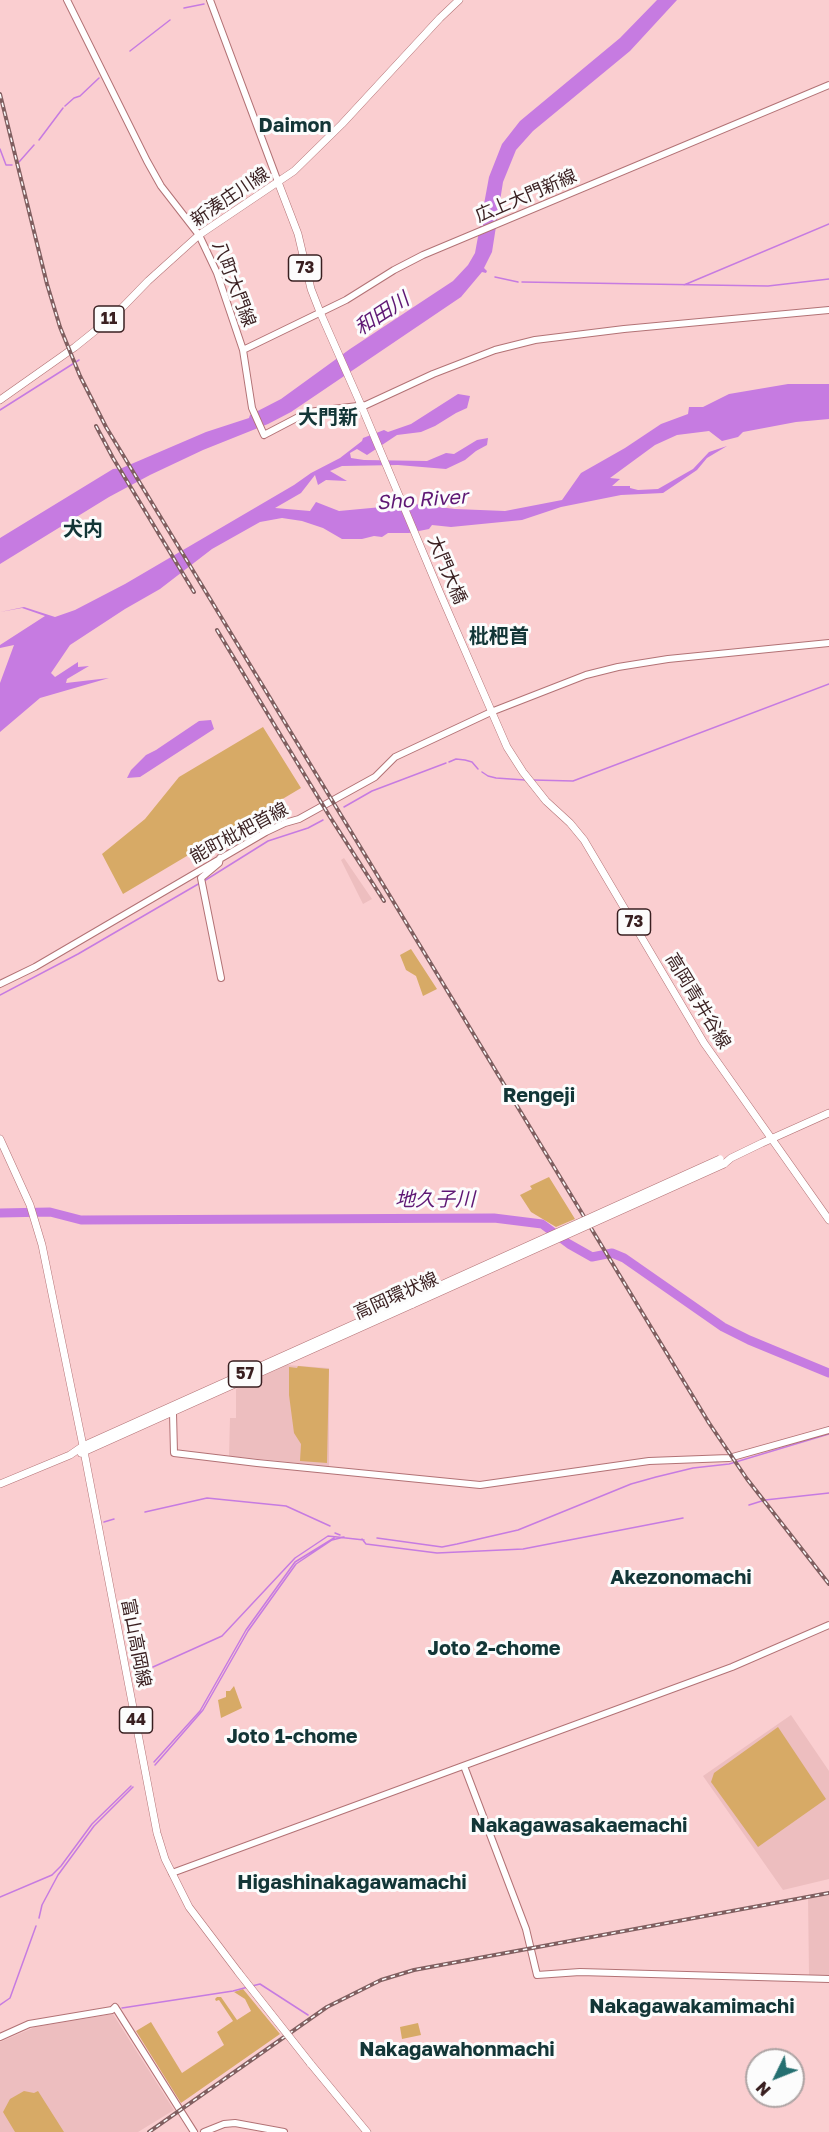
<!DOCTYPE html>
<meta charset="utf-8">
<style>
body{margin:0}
#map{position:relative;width:829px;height:2132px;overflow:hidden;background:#faced0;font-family:"Golos Text",sans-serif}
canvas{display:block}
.north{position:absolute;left:745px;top:2048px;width:60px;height:60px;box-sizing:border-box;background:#fcfcfc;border:2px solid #aea4a4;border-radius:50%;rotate:227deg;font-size:16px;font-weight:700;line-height:24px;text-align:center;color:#391f20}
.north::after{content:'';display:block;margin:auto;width:21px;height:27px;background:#257071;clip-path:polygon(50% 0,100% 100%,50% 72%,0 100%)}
</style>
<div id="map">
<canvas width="829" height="2132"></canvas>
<div class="north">N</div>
</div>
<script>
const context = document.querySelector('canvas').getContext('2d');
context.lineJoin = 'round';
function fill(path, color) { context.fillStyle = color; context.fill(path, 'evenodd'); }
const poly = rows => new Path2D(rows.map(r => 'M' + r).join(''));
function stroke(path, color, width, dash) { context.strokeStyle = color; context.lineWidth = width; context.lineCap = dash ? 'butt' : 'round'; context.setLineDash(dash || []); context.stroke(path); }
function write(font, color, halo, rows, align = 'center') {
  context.font = font + ' "Golos Text","Noto Sans JP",sans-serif'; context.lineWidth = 6; context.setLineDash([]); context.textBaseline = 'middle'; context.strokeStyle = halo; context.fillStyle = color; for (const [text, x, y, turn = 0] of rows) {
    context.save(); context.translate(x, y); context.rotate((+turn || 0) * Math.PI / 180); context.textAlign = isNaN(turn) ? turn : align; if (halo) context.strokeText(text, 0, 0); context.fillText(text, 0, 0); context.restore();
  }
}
fill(poly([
 [344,858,372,899,363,904,341,860],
 [286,1365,329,1368,329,1466,229,1456,230,1418,236,1418,236,1389],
 [791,1715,829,1771,829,1879,783,1890,703,1776],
 [829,1891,829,1976,809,1975,808,1895],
 [113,2014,174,2110,138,2132,0,2132,0,2042,35,2027]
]), '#edbebf');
fill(poly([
 [263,727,301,788,123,894,102,854,145,819,179,777],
 [411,949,437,989,423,996,416,976,406,970,400,955],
 [549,1177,575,1219,556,1227,531,1212,520,1195,532,1189,530,1186],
 [298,1366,329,1369,327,1463,300,1461,301,1444,294,1433,289,1395,289,1367,297,1368],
 [234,1686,242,1708,221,1718,218,1700,226,1697,226,1691,230,1691],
 [778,1727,826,1799,758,1847,711,1782,714,1773],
 [243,1989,280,2034,181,2103,136,2031,151,2022,182,2073,224,2045,217,2032,233,2021,219,2000,216,2001,215,1999,217,1997,221,1997,237,2020,251,2011,245,1999,234,1992],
 [418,2023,421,2035,402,2039,400,2027],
 [24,2091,34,2093,38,2091,64,2132,15,2132,3,2112,10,2099]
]), '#d7aa66');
fill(poly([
 [657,0,677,0,630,51,533,131,516,150,503,182,492,252,484,268,487,271,486,273,482,272,461,297,291,412,268,424,203,450,150,475,109,497,0,564,0,538,113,469,122,468,206,432,249,418,250,415,281,399,350,349,453,281,468,265,475,253,489,177,502,144,520,121,620,38],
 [788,384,829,384,829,419,796,422,743,432,738,437,722,441,709,431,677,435,655,445,610,478,620,479,612,486,630,486,630,488,638,490,658,489,693,469,709,452,727,446,707,458,697,470,663,493,621,495,561,507,522,520,451,527,432,525,429,529,409,533,388,533,382,537,374,536,362,539,342,539,323,528,302,521,282,518,260,522,212,549,160,589,125,609,70,645,51,673,55,677,78,662,78,667,89,666,67,679,66,683,109,678,40,698,0,732,0,683,14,645,0,648,0,645,45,616,22,608,0,612,24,607,55,617,75,610,125,584,294,485,311,473,340,458,362,441,363,438,384,430,388,432,411,424,458,394,470,396,467,408,456,413,435,426,421,432,397,435,367,455,357,449,350,453,351,458,364,460,427,461,446,453,454,454,477,440,488,438,487,445,476,451,465,460,446,469,398,465,342,466,330,471,347,481,326,480,318,485,315,475,301,493,275,508,310,511,316,502,339,511,414,504,455,509,505,511,562,500,581,473,625,448,661,424,688,414,689,407,703,407,729,394],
 [211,720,214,729,140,777,127,778,131,770,146,755,156,750,199,721]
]), '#c67be1');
stroke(poly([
 [184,8,204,4],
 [130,51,170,20],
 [65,106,74,98,80,96,99,78],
 [39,140,63,108],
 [0,149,6,165,12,165],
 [19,162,34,145],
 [495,277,518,282],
 [522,282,768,286,829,279],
 [684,285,829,224],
 [0,410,79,360],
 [449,762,456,759,465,760,472,762,478,769],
 [482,772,488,776,496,778,525,780],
 [533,780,573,781,829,684],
 [344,807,372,791,446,763],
 [204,881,268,841,308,828,323,820],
 [0,995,78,954,200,883],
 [749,1505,765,1500,829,1493],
 [145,1512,207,1498,286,1506,330,1526],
 [104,1522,114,1519],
 [335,1533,340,1535],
 [377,1538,442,1547,457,1544,518,1530,631,1484,656,1477,693,1468,729,1464,829,1434],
 [362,1539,366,1544,437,1553,523,1549,683,1518],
 [153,1667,222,1636,295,1558,328,1536,364,1540],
 [154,1762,200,1711,246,1630,295,1562,334,1538],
 [155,1765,203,1710,248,1631,296,1564,332,1540,344,1537],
 [0,1897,52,1875,61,1866,92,1824,131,1786],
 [39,1918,42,1905,58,1875,94,1826,133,1787],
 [252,1986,260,1984,308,2015],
 [0,2005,10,1998,36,1926],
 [122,2008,233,1991,248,1987]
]), '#c67be1', 1.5);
stroke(poly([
 [0,1213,50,1212,81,1220,494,1218,542,1224,569,1244,592,1257,612,1253,624,1258,723,1327,749,1340,829,1373]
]), '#c67be1', 9);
const secondary = poly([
 [67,0,147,161,161,186,199,235,217,273,243,350,252,408,264,435,308,412,366,405,433,374,495,350,535,340,624,329,829,310],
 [210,0,278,182],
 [243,350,346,300,394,270,423,255,829,85],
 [220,858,219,863,201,878,221,978],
 [0,984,35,967,266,832,285,823,299,819,375,777,395,757,491,712,586,675,618,667,668,659,829,643],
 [170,1408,173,1413,174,1453,257,1463,480,1485,649,1461,729,1458,829,1430],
 [464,1766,526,1929,537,1975,580,1972,829,1979],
 [172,1873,732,1667,829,1625],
 [0,2037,29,2024,112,2010,115,2007,194,2132],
 [204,2132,224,2124,235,2123,284,2132]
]);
const primary = poly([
 [278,182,298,234,311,289,320,312,361,405,440,593,507,747,523,772,546,801,570,823,584,840,704,1043,829,1220],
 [0,400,75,347,116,314,148,281,199,235,294,171,342,124,440,18,459,0],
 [0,1139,30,1205,42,1245,83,1446,157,1833,165,1859,189,1907,239,1973],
 [724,1164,731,1158,762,1143,829,1113],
 [81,1453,413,1304],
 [0,1484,70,1455,83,1446,410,1299],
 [310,2063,367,2132]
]);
stroke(secondary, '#b27275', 8);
stroke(primary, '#b27275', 8);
stroke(secondary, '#fff', 6);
stroke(primary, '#fff', 7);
const rail = poly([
 [0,94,47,284,60,327,80,376,106,427,709,1423,747,1479,829,1584],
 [96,426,113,458,194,592],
 [217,630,330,817,384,901],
 [149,2132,327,2007,381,1980,414,1970,829,1893]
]);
stroke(rail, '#805f60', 4);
stroke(rail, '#fcfcfc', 1.5, [4.5]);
const primaryBridge = poly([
 [410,1299,720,1159],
 [413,1304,724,1164],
 [239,1973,310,2063]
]);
stroke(primaryBridge, '#b27275', 8, []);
stroke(primaryBridge, '#fff', 7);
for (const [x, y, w] of [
 [305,268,33],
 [109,319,30],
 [634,922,33],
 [245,1374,33],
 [136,1720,33]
]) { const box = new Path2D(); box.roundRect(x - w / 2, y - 13, w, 26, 4.5); context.fillStyle = '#fcfcfc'; context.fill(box); stroke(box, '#391f20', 1.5); }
write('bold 16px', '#391f20', null, [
 ["73",305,268],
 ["11",109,319],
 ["73",634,922],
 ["57",245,1374],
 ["44",136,1720]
]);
write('18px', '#391f20', '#fcfcfc', [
 ["広上大門新線",526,196,-23],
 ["新湊庄川線",230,197,-34],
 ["八町大門線",234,284,69],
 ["大門大橋",447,570,67],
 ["能町枇杷首線",239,833,-28],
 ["高岡青井谷線",698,1001,59],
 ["高岡環状線",396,1296,-24],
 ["富山高岡線",136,1643,79]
]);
write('bold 20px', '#133637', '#fcfcfc', [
 ["Daimon",295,126],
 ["大門新",328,418],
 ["犬内",83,530],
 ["枇杷首",499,637],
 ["Rengeji",539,1096],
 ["Akezonomachi",681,1578],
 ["Joto 2-chome",494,1649],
 ["Joto 1-chome",292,1737],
 ["Nakagawasakaemachi",579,1826],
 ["Higashinakagawamachi",352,1883],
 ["Nakagawakamimachi",692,2007],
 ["Nakagawahonmachi",457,2050]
]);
write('italic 20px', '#5e1774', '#fcfcfc', [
 ["和田川",382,314,-33],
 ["Sho River",422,500,-4],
 ["地久子川",435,1200]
]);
</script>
